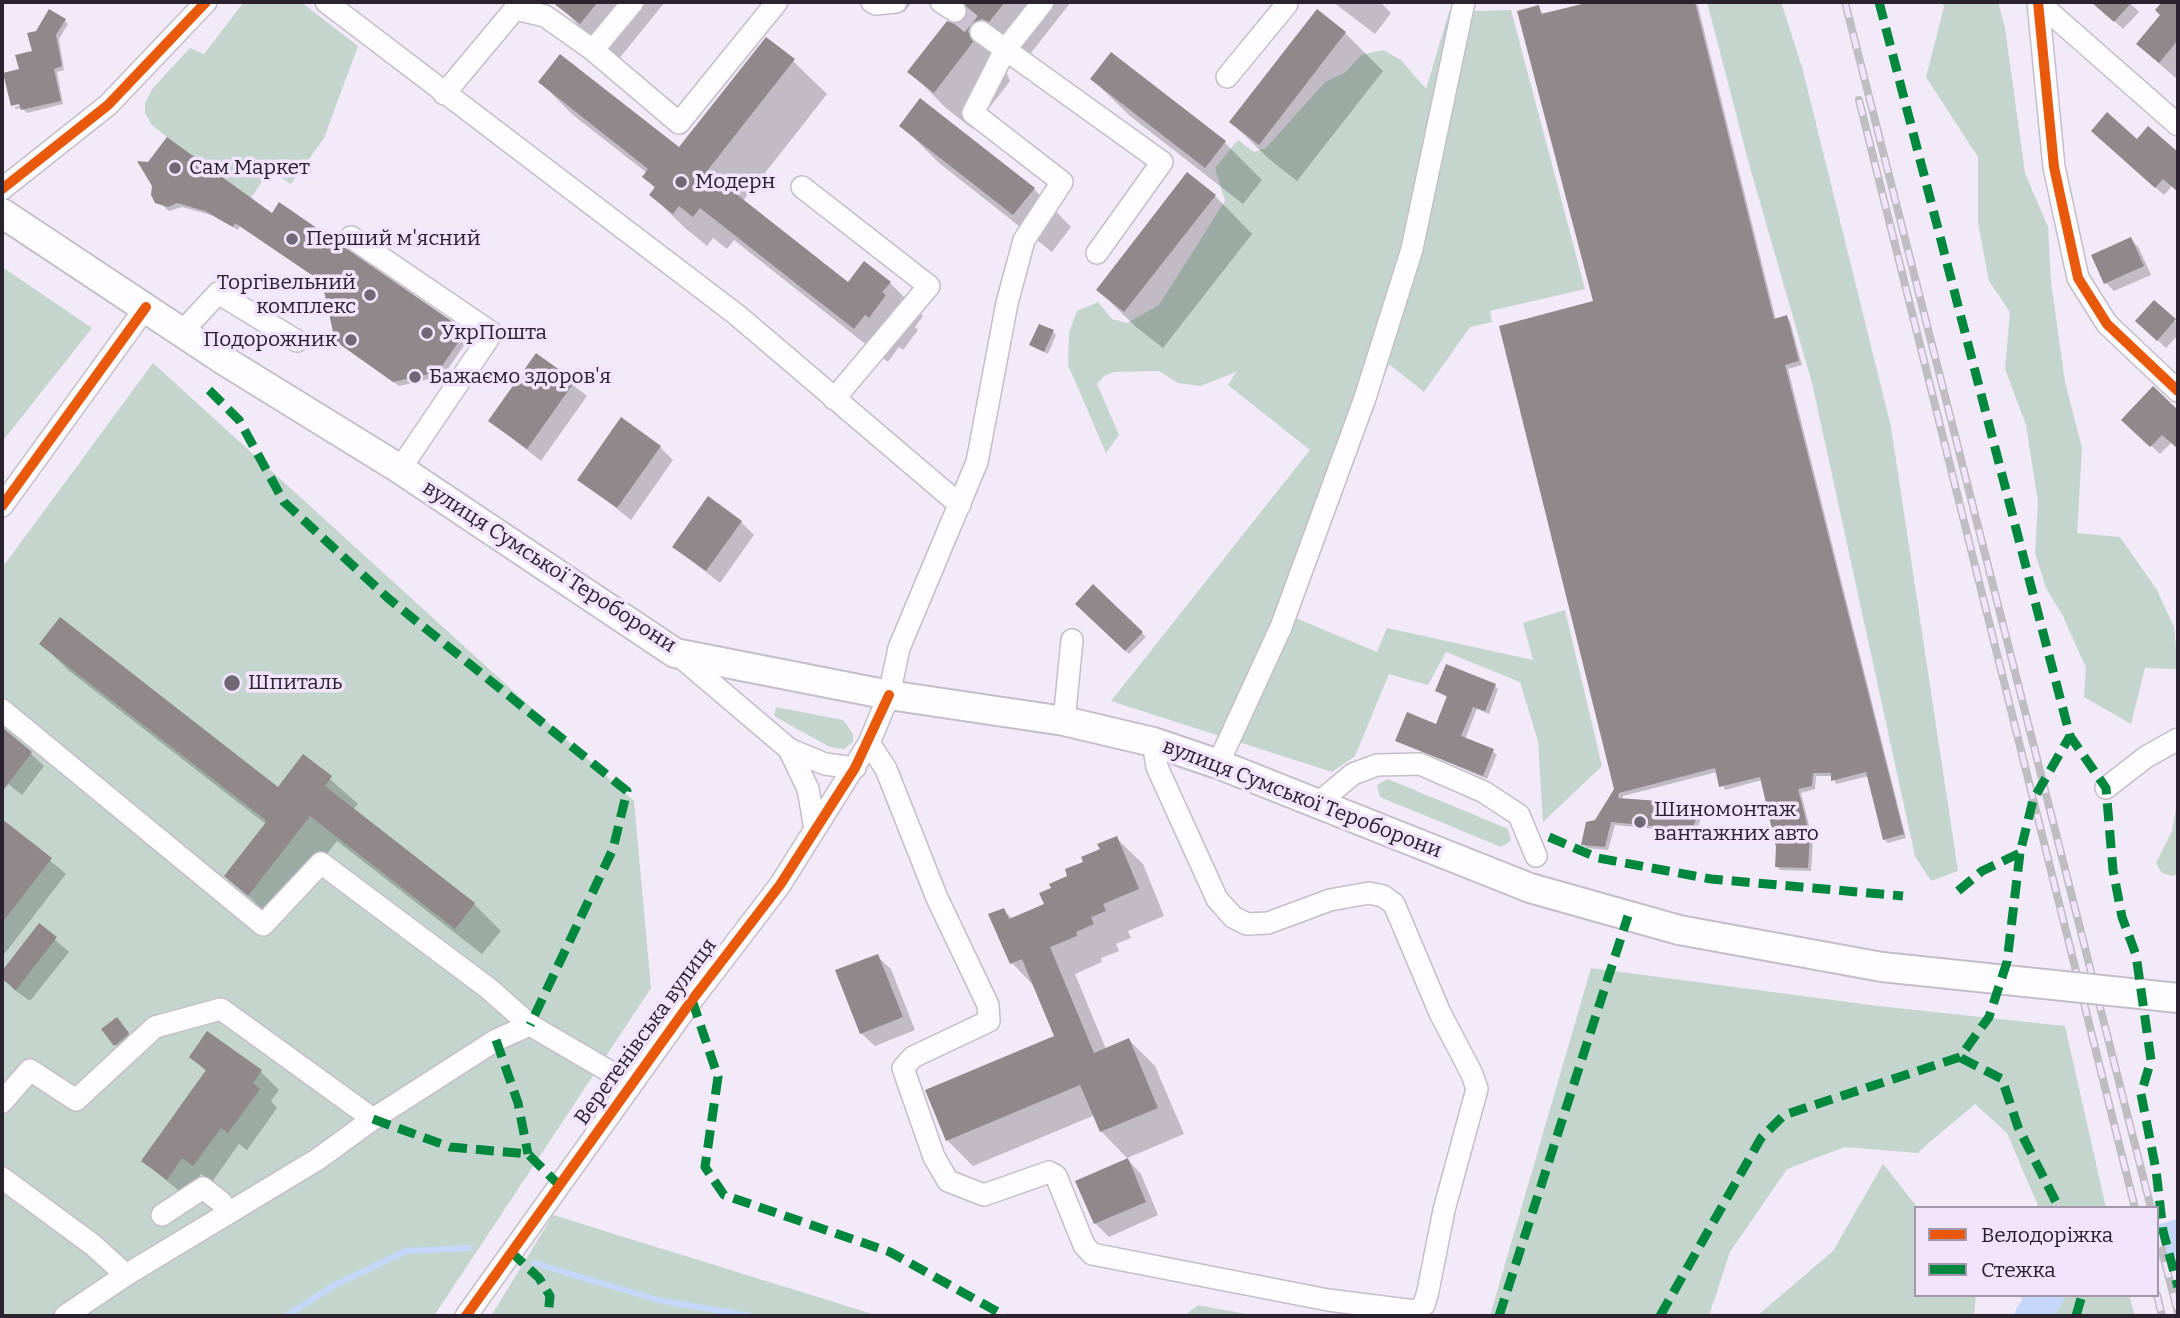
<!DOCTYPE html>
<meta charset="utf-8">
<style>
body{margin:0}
#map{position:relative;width:2180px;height:1318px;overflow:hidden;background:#f2eaf8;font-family:Bitter,serif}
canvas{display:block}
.frame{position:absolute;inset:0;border:4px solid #2a232f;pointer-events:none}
.legend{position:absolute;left:1914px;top:1206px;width:245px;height:91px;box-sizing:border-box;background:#f3e4fe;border:2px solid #a397ab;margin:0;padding:9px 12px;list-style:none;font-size:21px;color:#2a232f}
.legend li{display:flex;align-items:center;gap:14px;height:35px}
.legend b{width:35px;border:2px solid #a397ab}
</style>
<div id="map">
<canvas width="2180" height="1318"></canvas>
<div class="frame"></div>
<ul class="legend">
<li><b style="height:9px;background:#e8590c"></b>Велодоріжка</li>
<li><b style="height:9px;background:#00873e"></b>Стежка</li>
</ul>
</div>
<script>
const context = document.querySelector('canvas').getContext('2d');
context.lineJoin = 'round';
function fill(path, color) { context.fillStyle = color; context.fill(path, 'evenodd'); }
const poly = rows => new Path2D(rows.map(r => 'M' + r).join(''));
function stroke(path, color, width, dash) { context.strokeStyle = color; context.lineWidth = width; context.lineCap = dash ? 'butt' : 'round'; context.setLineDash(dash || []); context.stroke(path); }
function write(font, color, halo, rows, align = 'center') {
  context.font = font + ' Bitter,serif'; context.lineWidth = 7; context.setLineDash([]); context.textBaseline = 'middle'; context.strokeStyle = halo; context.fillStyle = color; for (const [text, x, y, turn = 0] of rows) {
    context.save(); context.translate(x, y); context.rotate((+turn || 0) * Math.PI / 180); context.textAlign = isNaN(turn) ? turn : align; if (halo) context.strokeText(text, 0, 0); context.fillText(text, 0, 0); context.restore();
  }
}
fill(poly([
 [244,2,301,2,358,46,324,138,291,184,270,170,251,198,167,137,152,125,145,113,145,103,153,88,190,48,204,54],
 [1707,2,1781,2,1802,67,1891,427,1958,871,1931,881,1915,856,1812,383,1749,164],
 [1941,2,1998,2,2005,28,2025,173,2048,227,2051,282,2065,382,2082,448,2077,533,2120,537,2157,590,2174,627,2178,669,2145,668,2131,724,2084,697,2086,668,2063,616,2046,588,2035,553,2038,502,2026,425,2005,369,2010,312,1989,281,1978,223,1978,157,1926,77,1944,7],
 [1511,10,1585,289,1490,311,1492,322,1470,327,1424,392,1389,364,1293,617,1377,652,1387,628,1533,660,1523,623,1565,610,1602,766,1543,822,1538,741,1520,682,1446,652,1428,685,1389,674,1355,756,1332,772,1111,701,1310,450,1228,385,1236,372,1200,386,1178,383,1159,371,1114,372,1104,376,1097,384,1119,435,1106,453,1068,365,1069,332,1077,311,1098,302,1112,319,1127,323,1159,305,1225,201,1215,168,1238,140,1254,152,1266,148,1325,82,1346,72,1361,55,1383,50,1401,60,1426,89,1449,12],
 [2,267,92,328,2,442],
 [153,363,634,801,651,988,434,1316,2,1316,2,568],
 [776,707,843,720,853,734,853,742,844,749,830,747,774,716],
 [1388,779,1508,829,1511,841,1501,847,1380,797,1377,785],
 [2178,798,2178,874,2172,876,2162,873,2156,863,2172,831],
 [1591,968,1878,1006,2065,1026,2106,1208,2039,1208,2007,1133,1975,1104,1917,1153,1845,1147,1787,1169,1730,1252,1709,1316,1490,1316],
 [1883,1164,1918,1208,1916,1295,1976,1295,1974,1316,1757,1316,1833,1251],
 [553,1215,879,1316,491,1316],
 [2020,1295,2129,1295,2135,1316,2031,1316],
 [1198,1305,1257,1316,1184,1316]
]), '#c3d5cd');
fill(poly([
 [557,2,665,2,618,60,593,41],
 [891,2,912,2,904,12],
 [965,2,1071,2,1027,58,1008,61,1005,70,1010,81,973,129,947,109,910,72,955,26,967,20,970,11],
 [1333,2,1380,2,1391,13,1375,34],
 [1586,2,1697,2,1776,320,1787,317,1790,321,1802,365,1788,369,1906,838,1888,843,1884,839,1869,776,1836,784,1833,776,1816,776,1815,789,1801,793,1813,841,1811,871,1780,870,1777,866,1777,847,1762,780,1725,790,1717,772,1623,796,1622,800,1700,806,1704,809,1696,833,1615,825,1608,850,1587,848,1583,844,1616,790,1595,302,1539,7,1544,16,1587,4],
 [2102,2,2129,2,2139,12,2123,29,2098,6],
 [2164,2,2173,2,2178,6,2178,80,2146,52,2162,15,2157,10],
 [1317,11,1345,33,1383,71,1297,181,1269,159,1231,122],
 [65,21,68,24,59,39,64,70,57,72,63,104,27,113,22,108,16,109,14,107,28,104,21,70],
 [793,61,827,94,743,201,848,284,890,283,923,316,915,327,918,330,903,350,899,347,888,362,734,240,727,249,713,238,707,246,685,228,651,195,656,189,644,177,647,173,573,115,540,82,680,150],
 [1092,79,1225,143,1262,180,1243,204,1130,116],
 [901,125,1034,189,1071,227,1052,252,939,163],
 [2148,129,2178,155,2178,191,2172,186,2164,195,2102,139,2137,142],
 [1215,196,1252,234,1163,348,1136,327,1098,290],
 [154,198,272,216,280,204,470,337,443,376,399,386,342,345,325,283,240,226,238,230,211,215,182,207,169,211],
 [2131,239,2139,248,2151,275,2114,291,2106,283],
 [2154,302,2178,324,2178,335,2166,348,2146,329],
 [1053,332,1056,335,1048,354,1031,345],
 [536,356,587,396,541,461,490,421],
 [2153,389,2178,414,2178,448,2172,442,2160,454,2124,420],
 [660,447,673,460,631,520,580,479],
 [741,522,754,535,720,583,674,547],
 [1094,587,1146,637,1129,654,1077,604],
 [42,644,278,789,304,756,358,804,353,810,474,904,501,931,482,954,337,841,275,921,227,876,267,825,68,670],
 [1495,686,1498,689,1489,714,1477,709,1465,739,1497,754,1487,779,1397,740,1437,726,1448,698,1437,691],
 [2,727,44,766,22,795,2,779],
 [2,821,66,874,2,957],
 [1116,838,1143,864,1164,916,1128,931,1131,938,1116,944,1119,951,1101,958,1102,962,1075,974,1106,1049,1129,1040,1155,1066,1184,1134,1127,1158,1101,1131,1095,1115,973,1166,947,1140,1057,1037,1035,987,1012,963,1003,910,1013,919,1046,905,1070,877],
 [39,926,69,952,30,1001,13,989,2,974],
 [877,956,891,969,915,1030,875,1046,861,1033],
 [117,1020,136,1042,124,1054,104,1030],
 [208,1033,261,1072,279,1090,271,1101,277,1108,247,1150,239,1144,212,1182,201,1174,185,1196,143,1161,207,1072,191,1057],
 [1128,1160,1141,1174,1158,1215,1109,1237,1095,1223,1078,1182]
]), '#0003');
stroke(poly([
 [534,1263,658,1300,750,1316],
 [286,1316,333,1286,406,1251,469,1248]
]), '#c5d8fb', 6);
stroke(poly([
 [2157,1243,2178,1237],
 [2032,1316,2047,1295]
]), '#c5d8fb', 35);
fill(poly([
 [552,2,598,2,580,24],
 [964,2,1005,2,989,22,982,19,971,24,968,31,973,42,934,93,907,72,947,21,955,24,966,19,968,11],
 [1590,2,1695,2,1774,319,1787,315,1799,361,1785,365,1904,834,1883,840,1866,772,1831,781,1831,773,1813,773,1812,786,1798,789,1810,836,1808,868,1775,867,1776,847,1760,777,1719,787,1715,768,1619,793,1618,798,1701,804,1692,830,1611,822,1605,847,1581,845,1586,822,1595,820,1614,789,1499,326,1593,301,1517,11,1539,5,1541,14],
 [2091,2,2132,2,2114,22],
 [2162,2,2178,2,2178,40,2159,63,2136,44,2160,15,2155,10],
 [49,9,66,19,56,35,62,66,54,69,61,101,21,110,19,104,11,106,3,73,19,69,15,55,32,51,27,33,36,31],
 [1317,9,1346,32,1259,145,1229,122],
 [766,37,795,59,707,171,848,282,864,261,891,282,882,292,886,295,869,318,865,315,854,329,700,208,693,217,679,206,673,214,649,195,655,187,642,177,648,169,538,82,560,54,679,147],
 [1111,52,1226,141,1205,168,1090,79],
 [920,98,1035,188,1013,215,899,126],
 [2107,112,2137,139,2148,126,2178,152,2178,192,2163,179,2155,188,2091,131],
 [167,137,272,213,279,202,466,331,438,372,393,382,335,341,322,282,235,223,233,227,205,211,177,203,168,207,155,203,151,195,152,186,137,161,148,162],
 [1187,172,1216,195,1124,312,1096,290],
 [2131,237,2144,266,2104,284,2091,255],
 [2154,300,2176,319,2157,341,2135,321],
 [1039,324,1054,330,1044,352,1029,345],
 [536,353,575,381,527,449,488,421],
 [2153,386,2178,410,2178,449,2162,435,2150,447,2121,420],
 [621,417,661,446,617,508,577,480],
 [708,496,742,521,706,571,672,547],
 [1093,584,1143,632,1125,651,1075,604],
 [60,617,278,787,303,754,332,776,325,786,475,903,455,929,310,816,248,896,224,876,267,821,39,644],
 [1446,664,1496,684,1485,711,1473,707,1461,736,1494,749,1483,776,1395,741,1407,712,1436,724,1447,696,1435,691],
 [2,727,32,752,2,792],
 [2,819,52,858,2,923],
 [1117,836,1139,889,1103,904,1106,911,1091,917,1094,924,1076,932,1077,936,1050,947,1094,1053,1129,1038,1158,1108,1100,1132,1080,1085,946,1141,925,1090,1054,1036,1022,959,1010,964,988,914,1004,908,1009,919,1044,904,1039,893,1051,888,1049,884,1067,876,1065,869,1083,862,1081,857,1100,849,1097,844],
 [39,923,57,937,16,990,2,979,2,971],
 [878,954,903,1017,860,1034,835,970],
 [117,1017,129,1033,114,1046,101,1029],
 [207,1031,262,1070,253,1083,260,1089,228,1133,221,1128,193,1166,182,1158,167,1180,141,1161,206,1070,189,1057],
 [1128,1158,1146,1202,1094,1224,1075,1181]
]), '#91888c');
stroke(poly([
 [955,11,981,32]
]), '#cac2d0', 21, [21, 10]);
const minor = poly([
 [326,2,737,315,960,505],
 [872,2,876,4,896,2],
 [941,2,955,11],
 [2038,2,2054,167,2078,278,2107,324,2178,391],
 [2038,2,2178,125],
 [981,32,1162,162,1097,253],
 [593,50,679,123,777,2],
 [1227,77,1287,4,1284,2],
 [444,94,515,9,545,16,593,50,633,2],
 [802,187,929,286,834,399],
 [2,189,108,105,206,2],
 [351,237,492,333,400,469],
 [182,332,218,293,297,341],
 [2,506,146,307],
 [676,653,789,749,825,764,855,768],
 [2,710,263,925,321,863,488,988,530,1025],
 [1064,721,1072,640],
 [869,743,886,769,937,898,988,1005,989,1021,913,1057,903,1068,934,1157,948,1181,984,1195,1049,1172,1056,1176,1084,1245,1092,1254,1328,1300,1415,1311,1424,1305,1428,1291,1444,1210,1477,1089,1472,1074,1440,1013,1394,904,1383,896,1369,893,1330,900,1268,923,1247,924,1233,917,1217,899,1157,767,1153,742],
 [789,749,808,789,815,829],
 [1218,764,1281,627,1365,398,1412,249,1464,2],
 [2106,788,2146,757,2178,739],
 [1318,803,1353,774,1377,765,1420,764,1484,792,1519,815,1536,856],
 [2,1102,30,1070,76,1100,155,1027,221,1009,373,1119],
 [2,1178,93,1245,126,1275],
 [162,1215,203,1188,221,1202,229,1213],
 [65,1316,126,1275,318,1159,373,1119,496,1040,530,1025,631,1084],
 [466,1316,692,1000,780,885,869,743,889,695,899,648,977,462,1007,303,1024,240,1062,182,973,113,1005,50,1043,2]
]);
const major = poly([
 [2,213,225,361,400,469,675,653,889,695,1064,721,1153,742,1218,764,1530,888,1679,930,1882,967]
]);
stroke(minor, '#c5beca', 24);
stroke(major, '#c5beca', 32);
stroke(minor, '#fdfcfe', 21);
stroke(major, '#fdfcfe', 28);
const rail = poly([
 [1845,2,2151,1208],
 [1859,100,2135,1208],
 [2157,1231,2178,1313],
 [2157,1295,2162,1316]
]);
stroke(rail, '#bfbdc1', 8);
stroke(rail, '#f3e4fe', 5, [16]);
const majorBridge = poly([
 [1882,967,2178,998]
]);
stroke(majorBridge, '#c5beca', 32, []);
stroke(majorBridge, '#fdfcfe', 28);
stroke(poly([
 [1879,2,2070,736,2106,788,2113,870,2122,917,2136,955,2151,1060,2141,1094,2156,1170,2163,1231,2178,1287],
 [209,390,239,420,284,502,389,599,627,791,613,849,530,1025],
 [1549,837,1598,858,1711,879,1903,896],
 [1958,891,1982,871,2020,853,2033,800,2070,736],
 [692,1000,718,1077,705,1167,724,1195,890,1252,1005,1316],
 [496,1040,518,1103,528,1154],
 [1961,1058,2002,1079,2018,1127,2059,1208],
 [373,1119,450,1147,528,1154,558,1184],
 [510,1251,539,1278,550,1296,548,1316],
 [1499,1316,1628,916],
 [1660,1316,1761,1138,1784,1115,1960,1057,1989,1017,2007,962,2020,853],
 [2076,1316,2082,1295]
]), '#00873e', 9, [18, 9]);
stroke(poly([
 [2038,2,2054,167,2078,278,2107,324,2178,391],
 [2,189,108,105,206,2],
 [2,506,146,307],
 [466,1316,692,1000,780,885,855,768,889,695]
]), '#e8590c', 10);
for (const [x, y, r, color] of [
 [175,168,7,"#706975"],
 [681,182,7,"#706975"],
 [292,239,7,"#706975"],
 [370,295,7,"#706975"],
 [427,333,7,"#706975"],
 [351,340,7,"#706975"],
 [415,377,7,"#706975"],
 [232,683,9,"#706975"],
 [1640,822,7,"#706975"]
]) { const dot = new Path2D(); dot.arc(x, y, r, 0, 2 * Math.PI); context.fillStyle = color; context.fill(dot); stroke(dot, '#f3e4fe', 2.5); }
write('21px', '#2a232f', '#f3e4fe', [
 ["Сам Маркет",189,168],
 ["Модерн",695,182],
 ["Перший м'ясний",306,239],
 ["Торгівельний",356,283,"right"],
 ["комплекс",356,307,"right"],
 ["УкрПошта",441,333],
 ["Подорожник",337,340,"right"],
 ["Бажаємо здоров'я",429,377],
 ["Шпиталь",248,683],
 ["Шиномонтаж",1654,810],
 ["вантажних авто",1654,834]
], 'left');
write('21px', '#2a232f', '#f3e4fe', [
 ["вулиця Сумської Тероборони",549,567,33],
 ["вулиця Сумської Тероборони",1302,799,21],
 ["Веретенівська вулиця",646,1032,-54]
]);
</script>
